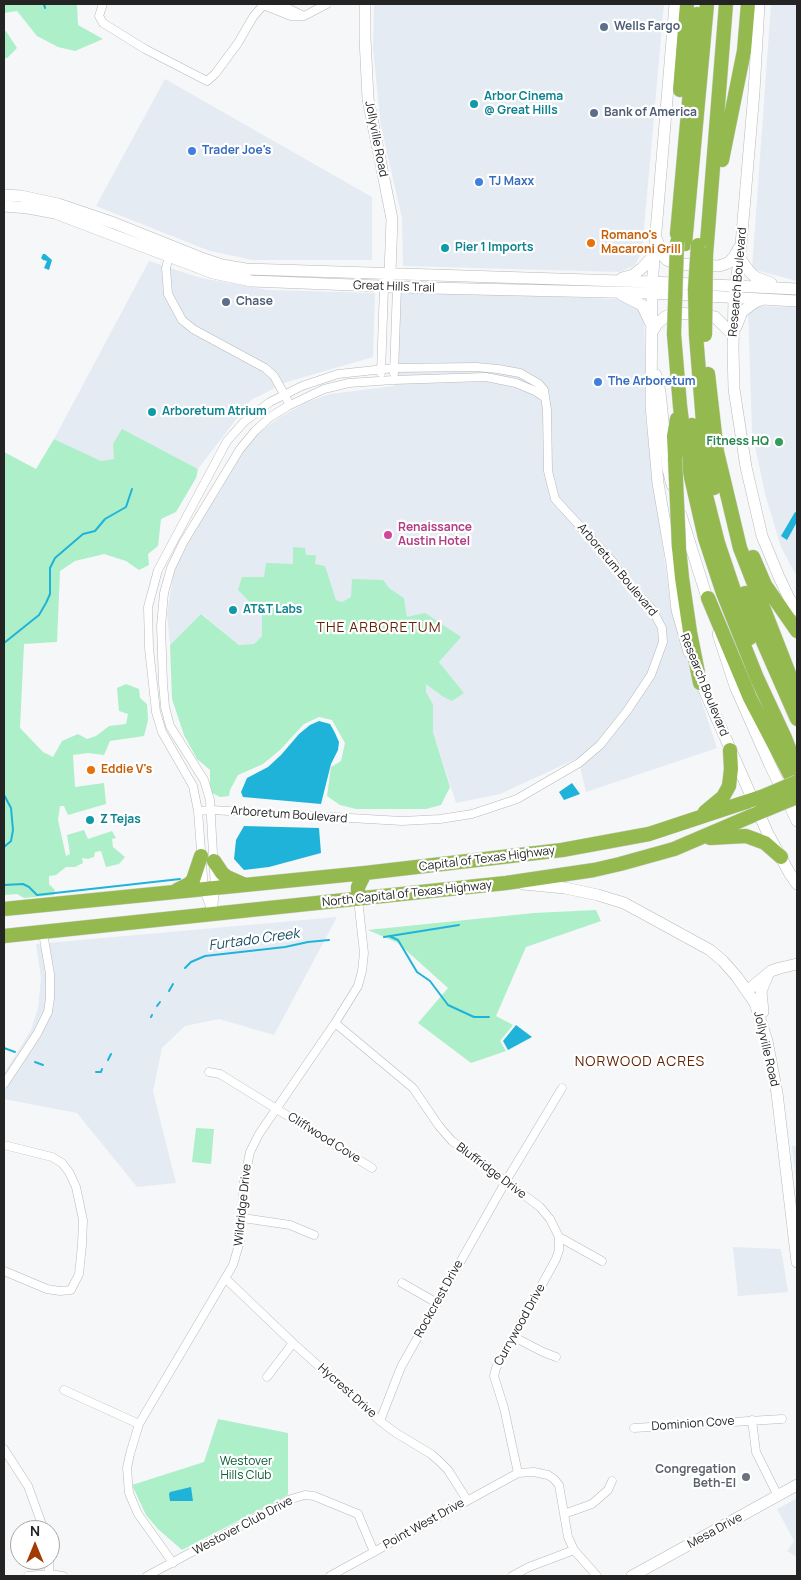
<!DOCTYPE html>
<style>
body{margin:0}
#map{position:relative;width:801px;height:1580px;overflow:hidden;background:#f6f7f9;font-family:Manrope,sans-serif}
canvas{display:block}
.frame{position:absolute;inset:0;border:5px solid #242424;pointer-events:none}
.north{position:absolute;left:10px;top:1520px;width:50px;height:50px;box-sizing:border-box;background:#fff;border:1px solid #a7a7a7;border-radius:50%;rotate:0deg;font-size:14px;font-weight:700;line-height:20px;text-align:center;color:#242424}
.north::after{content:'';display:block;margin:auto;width:18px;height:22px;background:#9f3b03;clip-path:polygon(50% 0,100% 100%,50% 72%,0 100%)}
</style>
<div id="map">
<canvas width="801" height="1580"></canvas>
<div class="frame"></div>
<div class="north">N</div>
</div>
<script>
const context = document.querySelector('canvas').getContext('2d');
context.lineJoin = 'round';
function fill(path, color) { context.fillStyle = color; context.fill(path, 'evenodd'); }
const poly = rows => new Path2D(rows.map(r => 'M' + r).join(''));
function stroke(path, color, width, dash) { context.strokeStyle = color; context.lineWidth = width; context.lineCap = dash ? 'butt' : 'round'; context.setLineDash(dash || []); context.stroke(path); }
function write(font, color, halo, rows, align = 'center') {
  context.font = font + ' Manrope,sans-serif'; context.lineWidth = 4.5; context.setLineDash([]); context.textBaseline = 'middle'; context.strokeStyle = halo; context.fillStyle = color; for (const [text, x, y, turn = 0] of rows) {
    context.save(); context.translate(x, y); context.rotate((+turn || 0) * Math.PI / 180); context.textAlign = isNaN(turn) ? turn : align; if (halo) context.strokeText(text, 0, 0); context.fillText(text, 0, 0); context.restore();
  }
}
fill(poly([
 [374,4,664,4,642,251,635,265,620,272,403,266,402,218,381,127,373,48],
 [771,4,797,4,797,281,752,269],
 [165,79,372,197,372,260,253,260,210,251,96,206],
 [149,261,201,278,268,290,375,293,373,357,287,382,251,400,198,469,122,430,113,444,115,459,101,461,54,439],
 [402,291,644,300,646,422,671,608,717,748,586,792,578,758,500,794,456,803,433,732,433,704,426,692,426,683,442,696,464,693,439,662,460,637,407,617,404,598,389,588,352,597,342,602,336,600,331,586,315,564,305,555,305,548,293,564,238,590,262,614,262,636,254,644,239,645,202,614,170,645,167,614,174,570,190,535,220,491,238,457,259,433,280,417,307,402,330,394,394,386,397,302],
 [748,306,797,307,797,577,781,547,765,494,752,431],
 [337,917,274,1035,219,1019,185,1026,162,1048,153,1091,176,1183,137,1187,77,1113,4,1099,4,1074,31,1030,38,1008,41,978,36,944],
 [792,1146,797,1146,797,1187],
 [733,1247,781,1249,788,1292,738,1296],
 [797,1498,797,1557,787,1551,794,1541,777,1509]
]), '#e5ebf3');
fill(poly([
 [4,4,77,4,78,25,103,39,75,51,58,47,37,36,17,11,4,13],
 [6,31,17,48,7,58,4,58,4,32],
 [122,429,198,469,196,478,176,512,161,519,158,546,148,554,149,565,139,570,126,561,104,554,75,561,60,571,57,642,24,644,20,728,43,752,53,757,62,741,78,734,87,739,96,736,109,726,126,724,128,714,119,711,117,688,126,684,139,689,140,698,147,704,148,720,144,736,110,741,104,755,88,753,73,755,75,787,104,783,106,804,68,815,64,806,60,806,58,820,66,856,70,854,67,835,84,830,88,839,112,831,116,838,112,839,113,847,125,857,119,864,106,867,101,851,95,852,94,857,88,859,82,858,83,863,75,867,66,867,56,875,49,876,49,884,55,890,54,895,24,898,17,894,4,895,4,452,36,469,54,439,101,461,114,459,113,444],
 [293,547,305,548,306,555,316,555,315,564,325,566,336,600,342,602,351,597,352,579,383,580,389,588,404,598,407,617,425,613,461,637,439,662,464,693,452,701,442,696,426,684,426,692,433,704,433,732,450,787,441,805,426,809,356,809,340,805,327,796,331,767,341,761,345,743,332,720,319,717,304,724,280,750,263,764,238,775,230,790,229,796,220,797,210,792,210,770,197,759,184,735,172,699,170,645,201,614,239,645,254,644,262,636,262,615,238,590,242,577,264,577,266,563,293,564],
 [596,910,601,921,526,947,496,1016,513,1025,500,1041,506,1051,471,1063,418,1023,448,988,398,943,368,930,534,913],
 [196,1128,214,1129,211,1164,192,1162],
 [218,1419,288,1433,288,1495,182,1550,158,1529,146,1515,132,1485,204,1462]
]), '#adefc8');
fill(poly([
 [43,254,45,254,52,260,49,270,44,268,47,261,43,260,41,258],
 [795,512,797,513,797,522,787,540,781,536],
 [319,721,330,724,335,733,339,742,338,750,331,764,321,804,243,797,241,792,247,778,268,767,281,755,299,734,310,725],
 [572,783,580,794,564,800,559,792],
 [244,826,319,828,321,853,269,867,244,870,234,859,236,840],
 [516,1025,532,1037,508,1050,503,1041],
 [191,1487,193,1501,170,1501,169,1494,170,1492]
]), '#20b3da');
stroke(poly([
 [44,4,45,8],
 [4,643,39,615,46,603,50,594,50,568,55,558,83,534,95,531,105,519,126,507,132,489],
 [4,795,11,808,13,830,11,841,4,847],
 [4,885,23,884,29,887,37,895,180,879],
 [389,936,398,940,417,972,430,981,448,1005,474,1017,489,1017],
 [384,937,459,925],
 [185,968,191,962,205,956,285,947,308,942,329,940],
 [169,991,173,984],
 [157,1006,160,1002],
 [151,1017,152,1015],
 [4,1048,15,1052],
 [108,1060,111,1054],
 [35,1062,43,1065],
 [96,1072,101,1072,102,1069]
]), '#20b3da', 2);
const street = poly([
 [103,4,99,16,103,23,145,49,207,81,215,74,238,43,253,17,264,4],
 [279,4,302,15],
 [263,5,291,16,304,16,327,4],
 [170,253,166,268,168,294,182,320,193,329,265,368,274,376,290,405],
 [381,373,384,287],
 [394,373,397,287],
 [198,811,211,810,402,821,440,819,472,814,517,799,579,763,600,745,627,711,651,675,663,642,662,628,652,609,622,577,613,562,555,499,548,471,547,410,544,390,539,384,520,373,498,369,476,367,394,368,338,374,302,386,270,402,244,422,227,441,158,570,148,607,149,648,156,712,162,732,193,786,198,811,204,890,213,914],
 [213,910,215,889,210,800,204,780,170,726,165,707,163,683,161,626,164,593,171,568,183,543,240,449,255,431,270,417,288,406,324,389,349,383,393,380,486,377,516,383,535,391,544,397],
 [335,1023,413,1088,439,1126,452,1141,540,1207,550,1219,559,1237,559,1250,556,1259,496,1368,494,1376,504,1408,518,1473],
 [209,1072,220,1074,372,1168],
 [4,1084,37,1034,48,1012,50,998,50,974,43,933],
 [4,1145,52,1157,62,1163,69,1172,76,1187,83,1220,82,1245,79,1274,71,1290,60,1291,47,1289,4,1271],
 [243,1218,290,1225,314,1235],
 [559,1237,602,1261],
 [226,1279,293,1343,380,1421,396,1433,431,1454,439,1461,448,1470,467,1500],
 [402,1283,437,1303],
 [514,1337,543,1352,556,1357],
 [267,1377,293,1343],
 [64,1390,139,1424],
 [752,1420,756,1452,778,1496],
 [380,1421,401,1367,506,1181,562,1088],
 [634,1428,782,1419],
 [4,1449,28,1486,44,1530],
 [564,1514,592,1504,608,1490,612,1481],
 [173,1563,138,1514,129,1493,127,1468,130,1454,139,1424,233,1265,240,1241,244,1181,250,1152,259,1134,335,1023,358,986,362,971,364,953,358,899],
 [49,1574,49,1560],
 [28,1576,49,1574,63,1576],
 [147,1576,291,1499,305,1495,314,1496,358,1514,374,1552],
 [330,1576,518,1473,534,1472,548,1475,554,1479,559,1485,568,1537,574,1550,597,1576],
 [512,1576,529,1567,574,1550]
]);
const secondary = poly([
 [365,4,365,38,368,99,392,219,390,273,387,279],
 [675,4,654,255,652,293,651,406,658,483,672,564,677,610,689,652],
 [759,4,754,92,741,245,734,298,733,349,734,389,746,467,762,536,779,577,789,598,797,610],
 [4,195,21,196,58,204,114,223,204,259,222,265,246,269,652,282,797,289],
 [4,206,28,208,55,213,213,273,251,281,430,288,652,293,797,301],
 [657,240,663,256,667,260,676,264,719,266,728,263,734,257,739,248],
 [739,257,749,271,755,277,771,283],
 [622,278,633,275,642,268,654,255],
 [622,295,642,305,650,322],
 [736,327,742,312,755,302,761,300],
 [652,332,657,324,665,317,673,313,693,314,715,317,733,335],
 [656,375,660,392,668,469,672,485],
 [681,515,709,604],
 [718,634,735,686,770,765,797,821],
 [698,676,768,834,790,874,797,884],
 [523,884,565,888,598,895,624,903,710,950,723,961,737,977,755,1003,767,1041,777,1093,797,1262],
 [747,991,771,971,780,968,797,964],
 [763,1012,761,991,767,977],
 [632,1576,797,1485]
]);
const highway = poly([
 [680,90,687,4],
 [722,160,744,51,748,4],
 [677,234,697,14],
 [685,244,707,4],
 [706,255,726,4],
 [674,334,680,406,685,445,691,477,705,538,723,593,757,678,785,738,797,768],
 [696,335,705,447,714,488],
 [708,374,717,452,740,548,797,694],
 [692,425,697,460,718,543,750,638],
 [675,457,674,436,677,419],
 [679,548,682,578,690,632,700,683],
 [753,557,765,585,797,631],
 [745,593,757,628,797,719],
 [708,598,750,698,797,788],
 [705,812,723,797,729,786,731,769,730,750],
 [710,838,746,836,765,843,781,857],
 [214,861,222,873,227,877,245,885],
 [177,890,189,884,193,880,201,856],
 [358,899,358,887,365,873],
 [4,909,365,873,562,850,649,834,764,796],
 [4,936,506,883,594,870,620,864,674,849,770,808]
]);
stroke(street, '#b8b9bb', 9);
stroke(secondary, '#b8b9bb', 12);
stroke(highway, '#d3d3d3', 15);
stroke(street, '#fff', 8);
stroke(secondary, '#fff', 11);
stroke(highway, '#94ba4f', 14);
const highwayBridge = poly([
 [674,334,677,242],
 [696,335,695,289,698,245],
 [705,335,706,255],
 [675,457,679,548],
 [764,796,797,782],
 [770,808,797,797]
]);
stroke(highwayBridge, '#d3d3d3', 15, []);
stroke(highwayBridge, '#94ba4f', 14);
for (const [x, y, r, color] of [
 [604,27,5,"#5c6f8a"],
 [474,104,5,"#0f9aa8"],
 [594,113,5,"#5c6f8a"],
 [192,151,5,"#3f7fe0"],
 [479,182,5,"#3f7fe0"],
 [591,243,5,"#e8710a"],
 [445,248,5,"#0f9aa8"],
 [226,302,5,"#5c6f8a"],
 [598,382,5,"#3f7fe0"],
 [152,412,5,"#0f9aa8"],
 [779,442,5,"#2e9e5b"],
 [388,535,5,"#d1479c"],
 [233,610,5,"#0f9aa8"],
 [91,770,5,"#e8710a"],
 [90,820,5,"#0f9aa8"],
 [746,1477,5,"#6b7280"]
]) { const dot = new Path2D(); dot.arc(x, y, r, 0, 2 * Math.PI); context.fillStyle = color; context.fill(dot); stroke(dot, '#fff', 2); }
write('bold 12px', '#4e5e75', '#fff', [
 ["Wells Fargo",614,27],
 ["Bank of America",604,113],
 ["Chase",236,302]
], 'left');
write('bold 12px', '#0d838f', '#fff', [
 ["Arbor Cinema",484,97],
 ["@ Great Hills",484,111],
 ["Pier 1 Imports",455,248],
 ["Arboretum Atrium",162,412],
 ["AT&T Labs",243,610],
 ["Z Tejas",100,820]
], 'left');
write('12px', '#242424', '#fff', [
 ["Jollyville Road",376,139,79],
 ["Research Boulevard",738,282,-85],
 ["Great Hills Trail",394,287,2],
 ["Arboretum Boulevard",617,570,50],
 ["Research Boulevard",704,685,68],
 ["Arboretum Boulevard",289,815,4],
 ["Capital of Texas Highway",487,859,-7],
 ["North Capital of Texas Highway",407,894,-6],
 ["Jollyville Road",766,1049,77],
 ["Cliffwood Cove",324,1138,32],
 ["Bluffridge Drive",491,1171,37],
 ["Wildridge Drive",243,1205,-84],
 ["Rockcrest Drive",439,1299,-61],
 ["Currywood Drive",520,1325,-61],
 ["Hycrest Drive",347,1391,42],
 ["Dominion Cove",693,1424,-4],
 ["Point West Drive",424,1524,-29],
 ["Westover Club Drive",243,1526,-28],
 ["Mesa Drive",715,1531,-29]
]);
write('bold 12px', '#366cbe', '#fff', [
 ["Trader Joe's",202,151],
 ["TJ Maxx",489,182],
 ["The Arboretum",608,382]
], 'left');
write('bold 12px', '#c56008', '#fff', [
 ["Romano's",601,236],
 ["Macaroni Grill",601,250],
 ["Eddie V's",101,770]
], 'left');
write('bold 12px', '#27864d', '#fff', [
 ["Fitness HQ",769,442]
], 'right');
write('bold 12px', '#b23c85', '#fff', [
 ["Renaissance",398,528],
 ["Austin Hotel",398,542]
], 'left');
write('12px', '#085a37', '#fff', [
 ["Westover",246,1462],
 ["Hills Club",246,1476]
]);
write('bold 12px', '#5b616d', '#fff', [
 ["Congregation",736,1470],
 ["Beth-El",736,1484]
], 'right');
context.letterSpacing = '1px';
write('14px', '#632404', '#fff', [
 ["THE ARBORETUM",379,628],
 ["NORWOOD ACRES",640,1062]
]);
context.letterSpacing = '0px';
write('italic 14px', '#1b5162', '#fff', [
 ["Furtado Creek",254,940,-8]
]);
</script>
